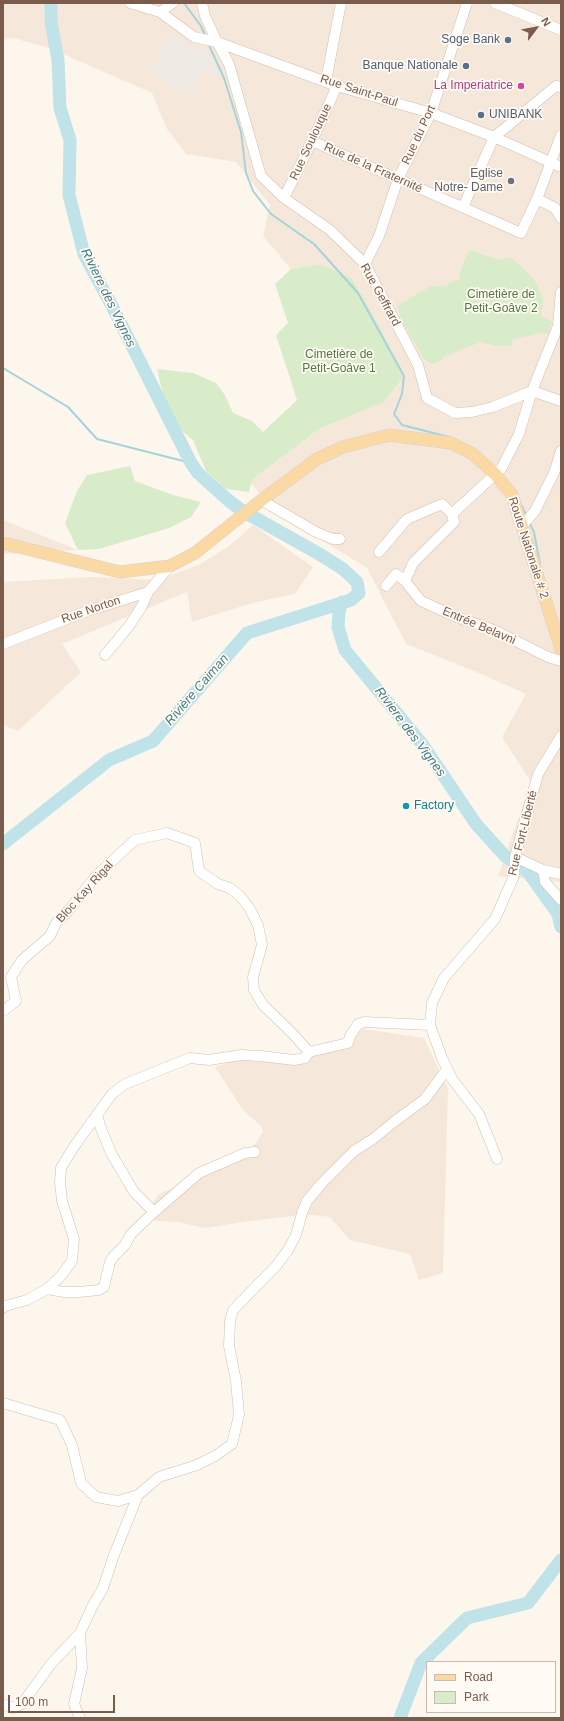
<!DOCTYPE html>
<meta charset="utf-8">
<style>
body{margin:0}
#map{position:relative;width:564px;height:1721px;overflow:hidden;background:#fdf6ec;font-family:Helvetica,sans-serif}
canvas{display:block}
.frame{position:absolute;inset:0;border:4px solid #7a5c4d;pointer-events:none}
.legend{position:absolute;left:426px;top:1661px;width:130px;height:52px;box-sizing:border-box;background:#fffaf3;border:1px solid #cabbb1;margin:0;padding:5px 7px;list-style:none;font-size:12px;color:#7a5c4d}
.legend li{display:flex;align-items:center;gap:8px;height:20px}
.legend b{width:20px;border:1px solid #cabbb1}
.north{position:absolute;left:516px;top:8px;width:40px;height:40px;-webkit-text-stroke:3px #fffaf3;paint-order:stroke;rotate:58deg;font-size:11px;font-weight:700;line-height:16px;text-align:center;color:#7a5c4d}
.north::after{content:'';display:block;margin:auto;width:14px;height:18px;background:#7a5c4d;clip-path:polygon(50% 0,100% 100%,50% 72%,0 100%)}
.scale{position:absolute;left:8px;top:1695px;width:107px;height:18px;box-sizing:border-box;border:2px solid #7a5c4d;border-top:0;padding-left:5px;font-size:12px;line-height:14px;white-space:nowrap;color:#7a5c4d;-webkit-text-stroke:3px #fffaf3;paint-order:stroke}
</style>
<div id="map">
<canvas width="564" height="1721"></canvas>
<div class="frame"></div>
<ul class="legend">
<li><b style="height:5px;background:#fbd9a5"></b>Road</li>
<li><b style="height:11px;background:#d8ecc9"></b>Park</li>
</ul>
<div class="north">N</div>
<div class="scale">100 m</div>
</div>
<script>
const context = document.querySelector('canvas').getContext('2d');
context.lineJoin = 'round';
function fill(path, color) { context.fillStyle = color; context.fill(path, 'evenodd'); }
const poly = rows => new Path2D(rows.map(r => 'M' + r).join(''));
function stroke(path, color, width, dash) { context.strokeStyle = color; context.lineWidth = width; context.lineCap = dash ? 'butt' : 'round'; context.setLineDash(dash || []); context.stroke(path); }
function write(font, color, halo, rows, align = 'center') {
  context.font = font + ' Helvetica,sans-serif'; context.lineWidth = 3.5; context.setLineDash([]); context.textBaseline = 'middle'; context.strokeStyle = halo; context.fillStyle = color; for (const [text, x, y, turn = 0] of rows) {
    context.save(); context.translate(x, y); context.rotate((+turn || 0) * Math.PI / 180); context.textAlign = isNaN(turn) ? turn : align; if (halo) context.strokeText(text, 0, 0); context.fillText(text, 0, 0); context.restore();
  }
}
fill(poly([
 [3,3,561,3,561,882,498,876,531,782,502,737,526,694,474,671,406,644,367,568,274,511,250,482,319,429,384,402,320,264,291,269,263,236,270,205,236,162,186,154,167,129,152,93,63,54,63,52,13,38,3,40],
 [3,520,78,550,3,554],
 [253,525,313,567,295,594,252,603,192,622,187,592,62,644,81,672,18,731,3,725,3,582,91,577,158,580,198,565,228,547],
 [363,1029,424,1038,448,1089,443,1273,419,1280,410,1254,350,1240,330,1217,312,1215,292,1216,250,1221,205,1228,178,1222,156,1221,150,1214,152,1204,159,1194,246,1156,258,1140,263,1131,261,1126,243,1110,215,1067,235,1060,281,1063,313,1056,339,1047]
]), '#f5e8da');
fill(poly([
 [171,33,211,56,221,77,203,71,194,93,172,88,151,69]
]), '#efe9e4');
fill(poly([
 [469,250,500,260,510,257,529,274,535,281,543,299,541,317,552,321,548,334,542,333,513,339,511,346,497,346,481,342,443,357,443,359,436,363,431,364,424,359,401,319,397,306,431,286,446,286,452,281,460,280,459,275],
 [320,264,352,279,380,328,403,377,384,402,319,429,252,480,249,492,226,489,206,471,193,440,169,420,157,369,193,373,216,383,225,395,233,413,252,421,263,432,297,400,276,335,288,323,275,284,291,269],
 [130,466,135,481,173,495,201,502,191,517,169,528,99,549,78,550,65,523,77,491,87,475]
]), '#d8ecc9');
stroke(poly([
 [184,3,201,26,205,35],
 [208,43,224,78,241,132,246,173,253,191,271,214,314,244,358,293,404,376,402,394,394,414,402,425,449,437],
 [3,368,68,407,97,439,191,463],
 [522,506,527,517],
 [529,522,534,532,540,564]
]), '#a5d3da', 2);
stroke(poly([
 [342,602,339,612,338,627,345,650,423,745,476,824,505,856,528,872,558,914,561,927],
 [3,844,109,760,153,741,247,633,351,600,359,593,357,582,343,569,321,555,241,510,228,500,198,473,191,463,112,306,84,254,69,195,70,140,60,108,58,60,51,22,51,3],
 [400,1718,421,1663,467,1618,528,1603,561,1560]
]), '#bfe3e8', 13);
const minor = poly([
 [130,3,160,12,173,3],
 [202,3,205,16,217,42,229,64,261,176,284,198,330,230,365,264,418,365,427,398,455,413,472,412,493,407,532,391,561,401],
 [495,3,561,30],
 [160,12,194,37,217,42,337,86,431,113,494,137,561,167],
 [326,81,341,3],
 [312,141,521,233,537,199,561,135],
 [284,198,312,141,337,86],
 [537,199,555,208,561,218],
 [463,207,494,137,556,86,561,87],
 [365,264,379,236,398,179,431,113,467,3],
 [261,500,316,532,333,539,340,539],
 [521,527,535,511,554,473,561,451],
 [379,552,407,519,442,504,452,514],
 [405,581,421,601,456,617,494,630,548,657,561,661],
 [386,586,396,574,405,581,413,563,454,522,452,514,501,469,519,434,532,391,558,326,561,292],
 [3,644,87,611,148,592,170,566],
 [105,655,129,626,142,606,148,592],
 [515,857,543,870,561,874],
 [543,870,545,882,561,900],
 [3,1011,16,1001,11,977,22,960,50,936,56,923,68,911,97,875,135,840,167,833,195,843,199,871,218,884,230,888,240,896,250,909,258,925,262,945,253,977,254,990,263,1005,292,1033,309,1052],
 [97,1114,100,1126,111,1153,134,1192,154,1212],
 [497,1159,479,1114,452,1079,442,1058,430,1025,432,1003,444,978,495,919,514,876,515,857,538,774,561,736],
 [47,1289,64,1292,79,1292,99,1290,104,1287,110,1262,113,1257,125,1245,131,1234,154,1212,199,1173,245,1153,255,1152],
 [3,1308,5,1306,27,1300,47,1289,61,1276,72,1261,74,1239,62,1201,60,1182,61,1168,73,1148,112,1094,125,1084,190,1058,209,1060,241,1055,261,1056,294,1060,305,1058,309,1052,348,1043,350,1036,358,1024,364,1022,430,1025],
 [3,1403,60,1420,72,1445,81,1483,96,1497,118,1501,138,1495,159,1477,197,1465,215,1456,232,1444,239,1415,236,1381,229,1346,230,1321,233,1310,276,1266,288,1250,296,1235,302,1213,307,1201,322,1183,354,1151,373,1139,395,1121,425,1099,447,1069],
 [3,1704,13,1708,22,1704,51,1664,80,1633,92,1607,103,1588,114,1555,138,1495],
 [80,1718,74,1704,82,1668,80,1633]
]);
const major = poly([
 [3,543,120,572,170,566,195,553,259,502,317,459,343,447,389,435,451,443,473,454,496,475,512,495,561,649]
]);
stroke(minor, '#d1beb0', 11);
stroke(major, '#dad1cd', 13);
stroke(minor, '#fff', 10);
stroke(major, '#fbd9a5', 12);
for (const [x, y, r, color] of [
 [508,40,4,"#5c6f8a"],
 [466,66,4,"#5c6f8a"],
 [521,86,4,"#d1479c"],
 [481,115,4,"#5c6f8a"],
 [511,181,4,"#6b7280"],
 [406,806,4,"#0f9aa8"]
]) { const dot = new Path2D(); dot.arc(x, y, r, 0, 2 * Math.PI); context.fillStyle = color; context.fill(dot); stroke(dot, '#fffaf3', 1.5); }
write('12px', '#4e5e75', '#fffaf3', [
 ["Soge Bank",500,40],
 ["Banque Nationale",458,66],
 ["UNIBANK",489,115,"left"]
], 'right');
write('12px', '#b23c85', '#fffaf3', [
 ["La Imperiatrice",513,86]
], 'right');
write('12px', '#7a5c4d', '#fffaf3', [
 ["Rue Saint-Paul",359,91,18],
 ["Rue du Port",419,135,-65],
 ["Rue Soulouque",311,142,-65],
 ["Rue de la Fraternité",373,168,24],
 ["Rue Geffrard",380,295,61],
 ["Route Nationale # 2",528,548,72],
 ["Rue Norton",91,610,-19],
 ["Entrée Belavni",479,626,23],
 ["Rue Fort-Liberté",523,833,-76],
 ["Bloc Kay Rigal",85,892,-48]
]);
write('12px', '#5b616d', '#fffaf3', [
 ["Eglise",503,174],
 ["Notre- Dame",503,188]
], 'right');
write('12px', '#537a41', '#fffaf3', [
 ["Cimetière de",501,295],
 ["Petit-Goâve 2",501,309],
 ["Cimetière de",339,355],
 ["Petit-Goâve 1",339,369]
]);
write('12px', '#0d838f', '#fffaf3', [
 ["Factory",414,806]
], 'left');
write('italic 13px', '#437c86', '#fffaf3', [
 ["Riviere des Vignes",108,298,64],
 ["Rivière Caiman",197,690,-49],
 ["Riviere des Vignes",410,732,53]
]);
</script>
